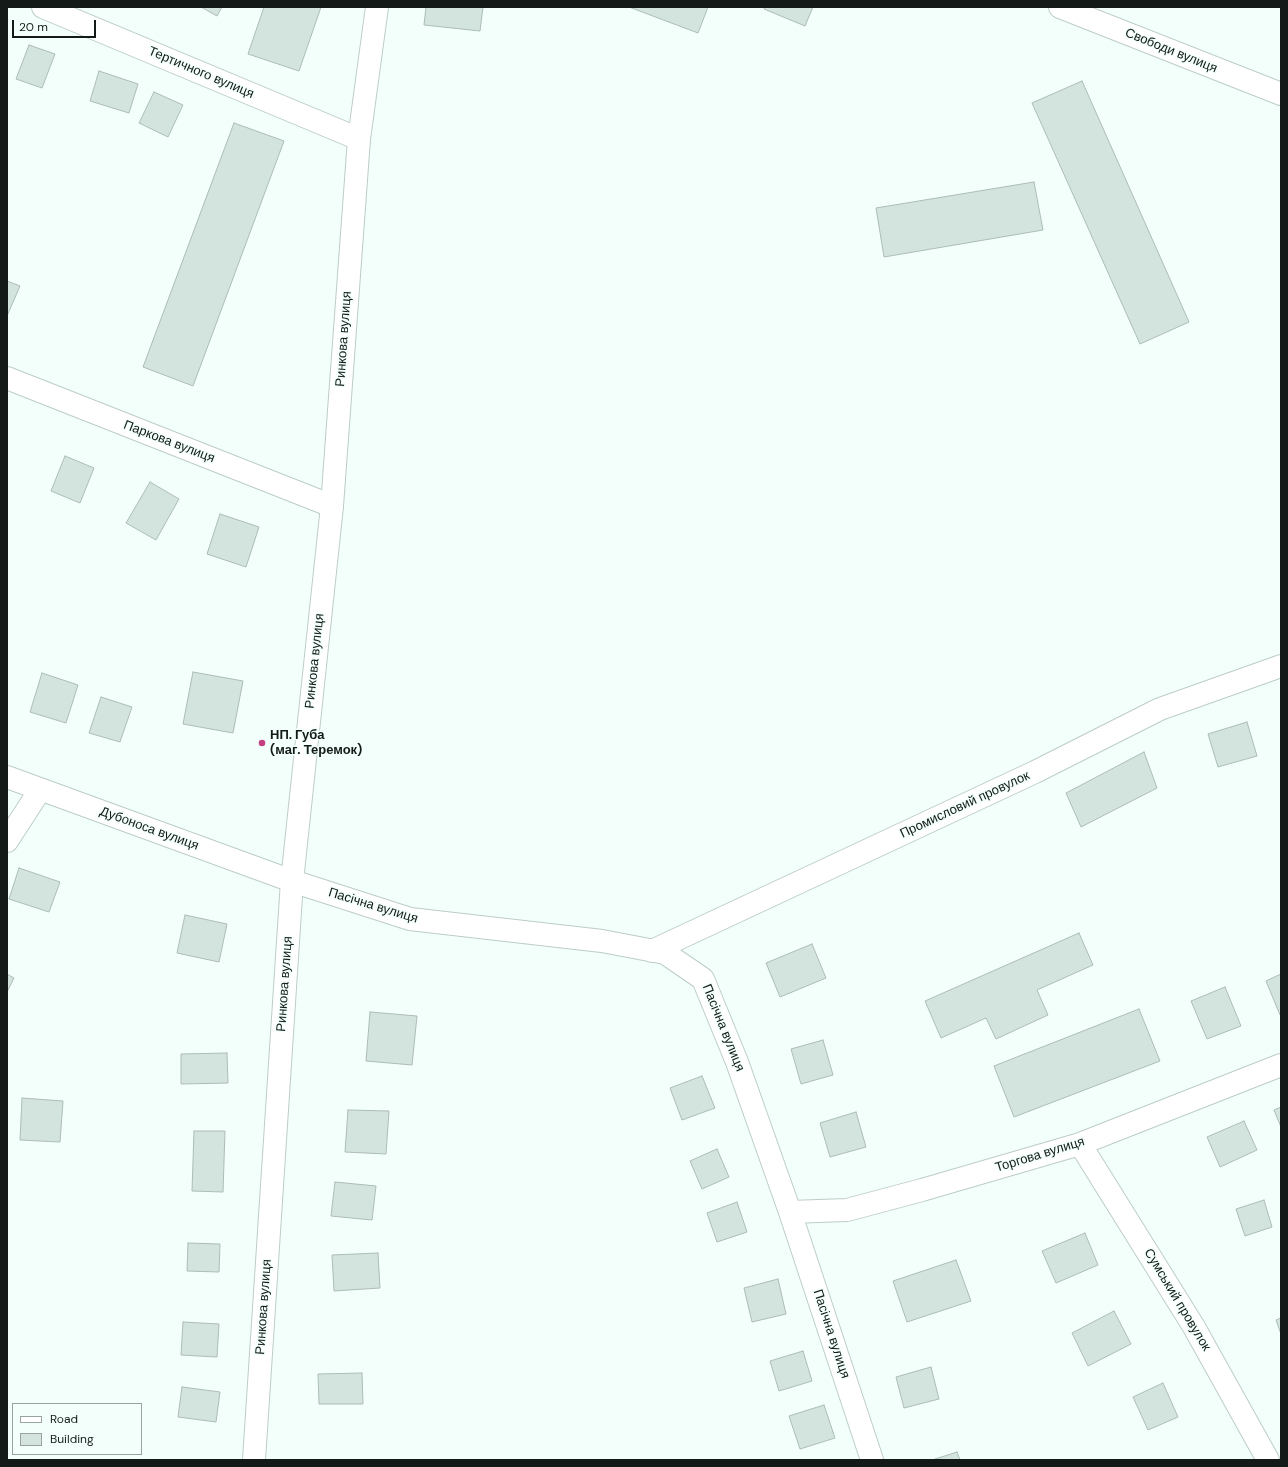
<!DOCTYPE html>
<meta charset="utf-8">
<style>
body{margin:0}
#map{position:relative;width:1288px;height:1467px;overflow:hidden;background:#f2fffa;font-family:"DM Sans",sans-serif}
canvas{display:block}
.frame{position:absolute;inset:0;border:8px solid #141a18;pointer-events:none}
.legend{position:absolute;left:12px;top:1403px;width:130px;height:52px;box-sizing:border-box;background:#f2fffa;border:1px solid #99a3a0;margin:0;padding:5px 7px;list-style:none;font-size:12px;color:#141a18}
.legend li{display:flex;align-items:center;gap:8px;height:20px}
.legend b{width:20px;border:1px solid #99a3a0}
.scale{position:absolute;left:12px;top:20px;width:84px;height:18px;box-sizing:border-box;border:2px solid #141a18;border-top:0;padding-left:5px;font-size:12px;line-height:14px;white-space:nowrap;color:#141a18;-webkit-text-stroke:3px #f2fffa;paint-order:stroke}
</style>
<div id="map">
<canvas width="1288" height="1467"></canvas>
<div class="frame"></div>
<ul class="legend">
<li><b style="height:5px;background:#fff"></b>Road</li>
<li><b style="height:11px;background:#d3e4de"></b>Building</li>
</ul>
<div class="scale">20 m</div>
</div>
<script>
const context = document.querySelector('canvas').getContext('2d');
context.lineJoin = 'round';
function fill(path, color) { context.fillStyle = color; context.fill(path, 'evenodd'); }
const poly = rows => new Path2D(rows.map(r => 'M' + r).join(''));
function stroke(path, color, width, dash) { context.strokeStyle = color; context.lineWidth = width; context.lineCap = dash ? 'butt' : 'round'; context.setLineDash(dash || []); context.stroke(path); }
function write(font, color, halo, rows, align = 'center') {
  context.font = font + ' "DM Sans",sans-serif'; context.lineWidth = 3; context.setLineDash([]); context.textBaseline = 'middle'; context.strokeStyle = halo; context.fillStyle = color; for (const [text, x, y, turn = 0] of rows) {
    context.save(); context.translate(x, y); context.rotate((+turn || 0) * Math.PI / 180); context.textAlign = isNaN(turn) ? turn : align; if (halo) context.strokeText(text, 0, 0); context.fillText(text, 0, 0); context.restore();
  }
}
const building = poly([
 [201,7,222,7,217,16,201,7],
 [264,7,321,7,299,71,248,54,264,7],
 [426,7,483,7,480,31,424,25,426,7],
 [629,7,708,7,698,33,629,7],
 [765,7,813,7,805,26,764,9,765,7],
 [29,45,55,54,42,88,16,79,29,45],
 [99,71,138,84,129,113,90,101,99,71],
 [1082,81,1189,322,1140,344,1032,103,1082,81],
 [154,92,183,105,168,137,139,123,154,92],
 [234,123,284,141,193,386,143,367,234,123],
 [1034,182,1043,230,884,257,876,208,1034,182],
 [7,281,20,286,7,316,7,281],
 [65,456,94,468,80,503,51,491,65,456],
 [150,482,179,499,156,540,126,523,150,482],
 [220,514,259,527,246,567,207,554,220,514],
 [193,672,243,681,233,733,183,724,193,672],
 [42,673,78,685,66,723,30,712,42,673],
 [101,697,132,707,120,742,89,733,101,697],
 [1247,722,1257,756,1218,767,1208,734,1247,722],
 [1144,752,1157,788,1081,827,1066,793,1144,752],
 [19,868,60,882,49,912,9,899,19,868],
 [185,915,227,924,219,962,177,953,185,915],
 [1079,933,1093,965,1037,990,1048,1015,996,1039,986,1018,941,1038,925,1001,1079,933],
 [812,944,826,978,780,997,766,963,812,944],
 [7,974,14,978,7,992,7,974],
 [1281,974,1281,1015,1280,1015,1266,981,1281,974],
 [1225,987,1241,1026,1207,1039,1191,1001,1225,987],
 [1139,1009,1160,1061,1014,1117,994,1066,1139,1009],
 [370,1012,417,1016,412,1065,366,1061,370,1012],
 [823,1040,833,1075,801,1084,791,1049,823,1040],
 [227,1053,228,1083,181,1084,181,1054,227,1053],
 [702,1076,715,1108,682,1120,670,1088,702,1076],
 [22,1098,63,1101,60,1142,20,1140,22,1098],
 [1281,1107,1281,1127,1274,1110,1281,1107],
 [348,1110,389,1111,386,1154,345,1152,348,1110],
 [856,1112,866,1147,830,1157,820,1123,856,1112],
 [1244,1121,1257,1150,1220,1167,1207,1137,1244,1121],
 [194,1131,225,1131,223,1192,192,1191,194,1131],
 [717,1149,729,1177,702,1189,690,1161,717,1149],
 [335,1182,376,1186,372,1220,331,1216,335,1182],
 [1264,1200,1272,1227,1245,1236,1236,1209,1264,1200],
 [737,1202,747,1232,717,1242,707,1213,737,1202],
 [1085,1233,1098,1265,1056,1283,1042,1251,1085,1233],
 [188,1243,220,1244,219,1272,187,1271,188,1243],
 [378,1253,380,1288,334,1291,332,1255,378,1253],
 [956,1260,971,1301,907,1322,893,1281,956,1260],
 [778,1279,786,1314,752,1322,744,1288,778,1279],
 [1114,1311,1131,1344,1088,1366,1072,1333,1114,1311],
 [1281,1318,1281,1334,1276,1320,1281,1318],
 [183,1322,219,1324,217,1357,181,1355,183,1322],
 [803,1351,812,1381,779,1391,770,1361,803,1351],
 [931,1367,939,1399,904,1408,896,1377,931,1367],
 [362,1373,363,1404,319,1404,318,1374,362,1373],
 [1163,1383,1178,1417,1148,1430,1133,1397,1163,1383],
 [182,1387,220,1392,216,1422,178,1417,182,1387],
 [824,1405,835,1438,800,1449,789,1416,824,1405],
 [957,1452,960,1460,932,1460,957,1452]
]);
fill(building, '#d3e4de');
stroke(building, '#acbcb6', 1);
const street = poly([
 [43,7,359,139],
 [1060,7,1281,94],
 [7,378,332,506],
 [7,777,292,881,410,919,602,941,665,953,703,979,737,1062,790,1212,872,1460],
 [7,841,40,790],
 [652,951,1035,772,1160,709,1281,666],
 [1080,1144,1194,1327,1268,1460],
 [790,1212,847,1210,922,1190,1080,1144,1281,1065]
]);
const secondary = poly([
 [254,1460,292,881,332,506,359,139,377,7]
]);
stroke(street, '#bdcdc8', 24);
stroke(secondary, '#bdcdc8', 24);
stroke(street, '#fff', 22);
stroke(secondary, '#fff', 22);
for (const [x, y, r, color] of [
 [262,743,4,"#c43f82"]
]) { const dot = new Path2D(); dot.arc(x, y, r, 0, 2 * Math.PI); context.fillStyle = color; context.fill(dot); stroke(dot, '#f2fffa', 1.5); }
write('13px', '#141a18', '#f2fffa', [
 ["Свободи вулиця",1171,51,22],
 ["Тертичного вулиця",201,73,23],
 ["Ринкова вулиця",344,339,-86],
 ["Паркова вулиця",169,442,21],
 ["Ринкова вулиця",315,661,-84],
 ["Промисловий провулок",965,805,-25],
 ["Дубоноса вулиця",149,829,20],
 ["Пасічна вулиця",373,906,17],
 ["Ринкова вулиця",285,984,-86],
 ["Пасічна вулиця",723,1028,68],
 ["Торгова вулиця",1040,1155,-17],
 ["Сумський провулок",1177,1300,59],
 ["Ринкова вулиця",264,1307,-86],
 ["Пасічна вулиця",831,1334,72]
]);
write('bold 13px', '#141a18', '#f2fffa', [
 ["НП. Губа",270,736],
 ["(маг. Теремок)",270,751]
], 'left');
</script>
